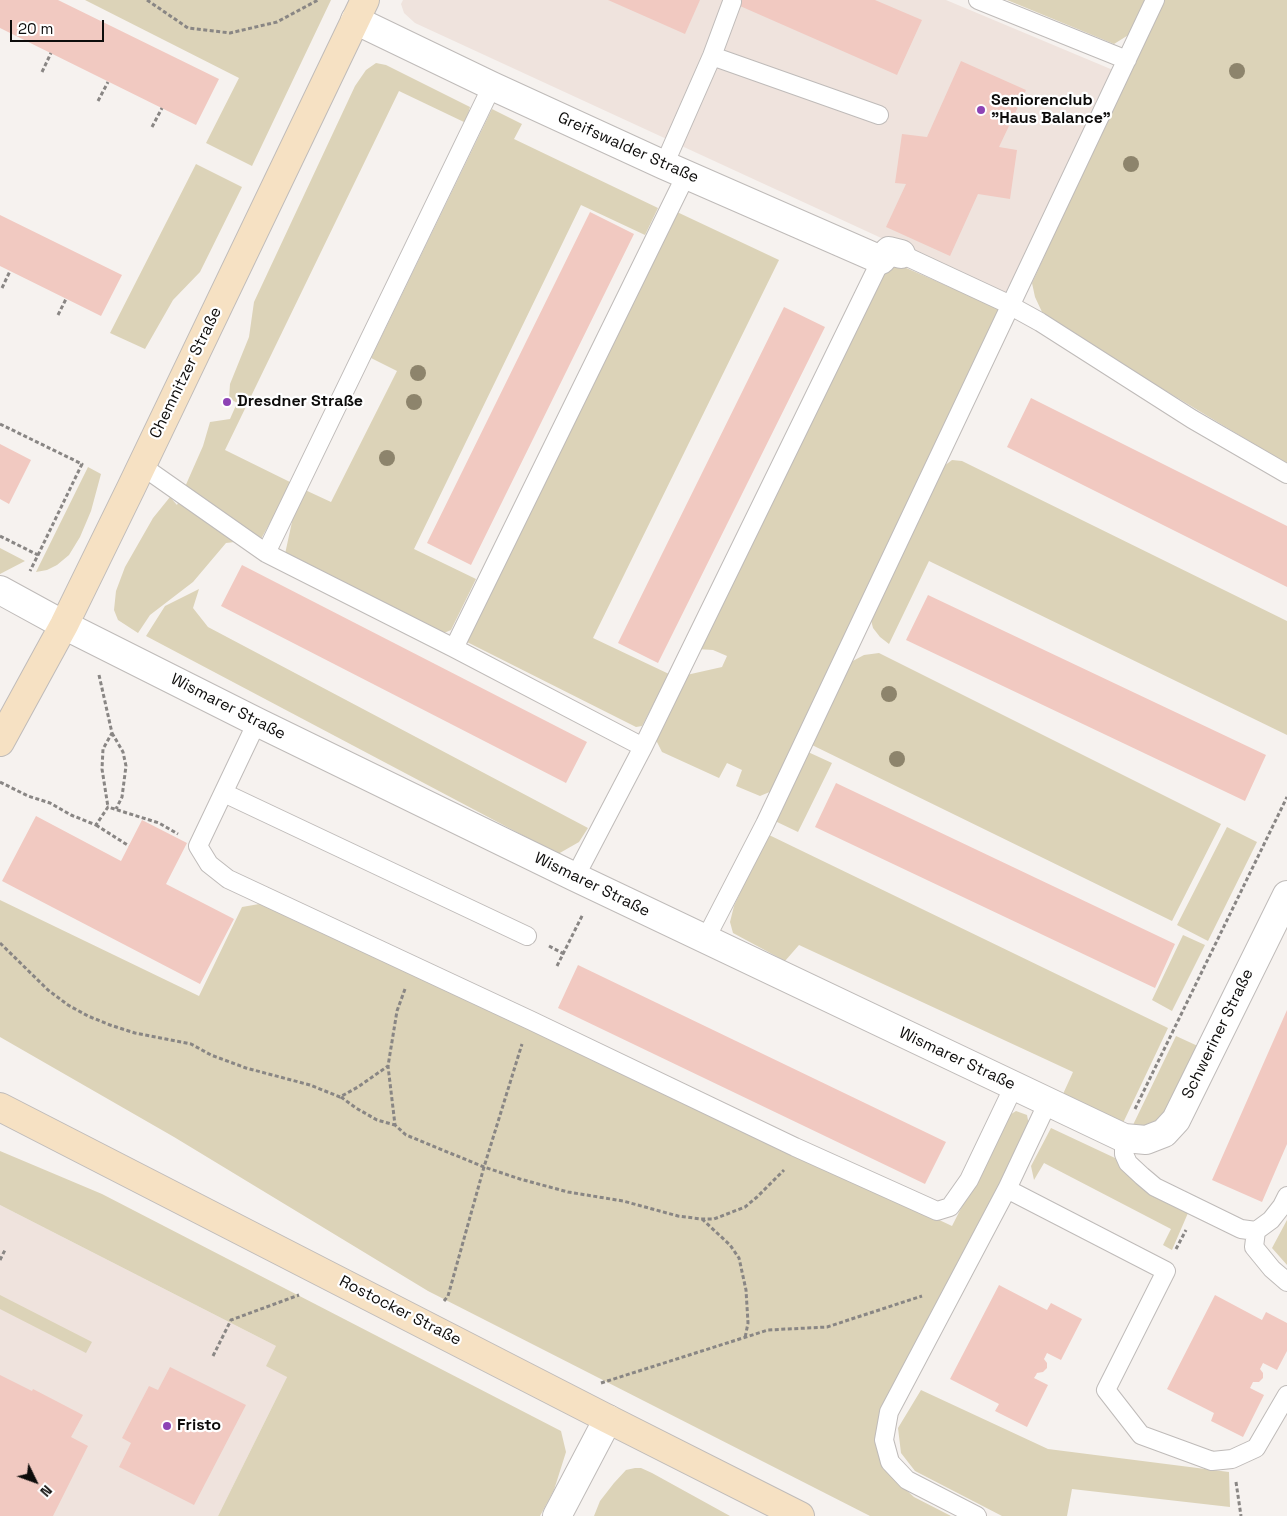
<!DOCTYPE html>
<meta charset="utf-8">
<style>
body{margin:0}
#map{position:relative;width:1287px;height:1516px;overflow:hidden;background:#f6f2ef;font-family:"Space Grotesk",sans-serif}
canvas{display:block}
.north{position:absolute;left:10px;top:1456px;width:50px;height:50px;-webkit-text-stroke:4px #fff;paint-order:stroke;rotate:132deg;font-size:14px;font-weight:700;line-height:20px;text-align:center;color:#0d0c0b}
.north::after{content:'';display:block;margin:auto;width:18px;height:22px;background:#0d0c0b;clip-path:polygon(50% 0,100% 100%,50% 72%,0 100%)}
.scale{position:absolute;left:10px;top:20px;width:94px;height:22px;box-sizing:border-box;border:2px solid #0d0c0b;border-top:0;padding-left:6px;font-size:15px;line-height:18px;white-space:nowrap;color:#0d0c0b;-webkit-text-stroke:4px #fff;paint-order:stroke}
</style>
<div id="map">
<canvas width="1287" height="1516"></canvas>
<div class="north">N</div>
<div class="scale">20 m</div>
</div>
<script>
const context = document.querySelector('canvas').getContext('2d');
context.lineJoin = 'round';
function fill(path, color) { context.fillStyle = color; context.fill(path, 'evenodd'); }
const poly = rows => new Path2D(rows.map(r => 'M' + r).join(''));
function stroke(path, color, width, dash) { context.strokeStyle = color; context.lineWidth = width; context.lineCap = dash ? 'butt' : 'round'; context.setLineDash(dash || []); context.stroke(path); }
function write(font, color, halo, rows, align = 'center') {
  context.font = font + ' "Space Grotesk",sans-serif'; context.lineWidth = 4.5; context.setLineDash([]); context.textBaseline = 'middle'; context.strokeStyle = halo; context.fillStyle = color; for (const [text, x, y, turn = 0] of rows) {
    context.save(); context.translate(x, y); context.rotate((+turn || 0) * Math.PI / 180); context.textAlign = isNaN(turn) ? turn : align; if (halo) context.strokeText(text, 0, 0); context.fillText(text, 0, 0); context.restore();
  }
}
fill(poly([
 [403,0,946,0,1113,70,1007,296,415,23,404,13,401,4],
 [0,1205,276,1346,287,1377,218,1516,0,1516]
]), '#efe3dd');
fill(poly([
 [85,0,331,0,252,166,206,143,239,78],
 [1007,0,1146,0,1130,34,1114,44],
 [1161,0,1287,0,1287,464,1060,327,1042,312,1035,297,1032,283],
 [376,63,386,65,470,107,466,123,399,91,225,450,292,483,261,539,226,543,193,582,150,615,138,633,118,620,114,610,116,591,125,567,153,518,170,497,177,505,203,446,210,422,230,419,237,403,229,398,230,384,249,337,254,302,355,86,366,70],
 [492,109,522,124,514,139,658,208,645,235,581,205,414,549,476,579,451,630,444,633,285,554,295,508,303,489,331,502,397,371,371,358],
 [196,164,242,187,200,272,173,300,145,349,110,333],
 [677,212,779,260,593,638,669,674,642,726,636,727,463,640],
 [888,260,1000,309,772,791,760,796,736,786,742,770,727,763,719,778,662,752,655,738,682,676,722,667,727,656,713,650,697,649],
 [952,460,962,461,1287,621,1287,735,929,561,889,644,880,637,873,628,870,616,944,466],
 [88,467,101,474,91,511,80,537,69,555,57,565,47,570,36,572],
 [0,548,25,561,0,574],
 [199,589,193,608,208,627,588,828,579,842,558,854,146,636,165,606],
 [879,653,1221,824,1172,921,812,745,849,663,864,655],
 [808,752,832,763,798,832,775,821],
 [1227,827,1257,842,1208,941,1177,925],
 [767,834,1168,1028,1123,1123,1063,1094,1073,1072,799,945,785,961,733,933,730,922,734,906],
 [0,900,199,996,242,907,265,903,952,1226,1008,1116,1016,1111,1027,1115,1029,1125,974,1236,884,1403,875,1442,895,1480,914,1497,951,1516,870,1516,428,1291,174,1137,0,1037],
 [1183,935,1205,945,1172,1011,1152,1000],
 [1176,1036,1200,1047,1162,1117,1145,1127,1132,1127],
 [1051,1128,1115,1158,1131,1177,1166,1202,1188,1213,1172,1250,1163,1245,1171,1229,1044,1163,1034,1180,1031,1166],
 [0,1151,102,1194,561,1431,566,1452,554,1490,540,1516,218,1516,287,1377,266,1366,276,1346,0,1205],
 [1287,1220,1287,1265,1272,1248],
 [0,1295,92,1342,86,1353,0,1309],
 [921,1390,1048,1449,1229,1472,1230,1507,1072,1489,1067,1516,1002,1516,915,1471,901,1453,898,1428],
 [635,1468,641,1468,652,1473,730,1516,594,1516,600,1501,614,1483,626,1470]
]), '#dcd3b8');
fill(poly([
 [0,0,58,0,219,79,196,125,0,28],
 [608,0,700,0,685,34],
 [742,0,875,0,922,20,897,75,740,6],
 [961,61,1026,90,999,147,1017,150,1010,199,978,194,950,256,886,227,906,184,895,183,902,134,927,137],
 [590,212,634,234,471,565,427,543],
 [0,215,122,275,101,316,0,266],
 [784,307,825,327,658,663,618,643],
 [1031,398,1287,526,1287,587,1007,447],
 [0,444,31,460,9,504,0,499],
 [242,565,587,742,566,783,221,606],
 [928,595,1266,755,1245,801,906,640],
 [836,783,1175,944,1155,988,815,827],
 [36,816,121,861,142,820,187,843,166,884,234,919,200,984,2,881],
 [578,965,946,1142,925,1184,558,1008],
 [1287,1010,1287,1144,1262,1202,1212,1180],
 [999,1285,1047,1310,1051,1303,1082,1319,1061,1360,1047,1353,1044,1359,1047,1363,1047,1368,1043,1372,1037,1373,1036,1375,1034,1378,1048,1385,1027,1427,995,1411,999,1404,950,1379],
 [1215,1295,1262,1320,1266,1312,1287,1323,1287,1351,1277,1370,1263,1363,1260,1369,1263,1373,1263,1378,1259,1382,1253,1382,1250,1388,1264,1395,1243,1437,1211,1421,1214,1413,1167,1389],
 [170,1367,246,1405,194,1505,119,1467,131,1443,122,1438,149,1386,158,1390],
 [0,1375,32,1391,33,1389,83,1415,71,1437,88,1446,53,1516,0,1516]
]), '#f1c9c1');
const lane = poly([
 [978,0,1127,60],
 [712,56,879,115],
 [664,165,712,56,732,2],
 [901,254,1002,301,1040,322,1192,419,1287,474],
 [142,466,266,553,454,648,643,747],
 [266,553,492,86],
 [454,648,686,175],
 [257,722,198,846,209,864,228,879,532,1021,795,1147,937,1211,950,1207,969,1180,1014,1086],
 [224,793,527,936],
 [575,877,643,747,881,260],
 [705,940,765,824,1155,0],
 [1124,1138,1124,1154,1128,1163,1142,1176,1155,1187,1241,1229,1256,1231,1271,1220,1282,1206,1287,1196],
 [1007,1189,1166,1271,1106,1390,1141,1435,1212,1461,1232,1459,1256,1448,1287,1395],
 [1256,1231,1254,1247,1272,1269,1287,1282],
 [977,1516,907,1480,890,1462,884,1440,889,1412,1007,1189,1048,1102]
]);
const street = poly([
 [355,20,492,86,664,165,881,260,889,251,901,254],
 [0,590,64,625,257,722,575,877,1124,1138,1146,1140,1164,1133,1176,1120,1287,895],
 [557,1516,608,1419]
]);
const secondary = poly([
 [0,742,64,625,131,488,365,0],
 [0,1107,608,1419,800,1516]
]);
stroke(lane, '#bfbbb9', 20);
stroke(street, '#bfbbb9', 30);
stroke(secondary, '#bfbbb9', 30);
stroke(poly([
 [147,0,188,28,230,33,277,22,318,0],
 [42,72,51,53],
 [98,101,108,82],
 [152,127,162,108],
 [2,288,10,271],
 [58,315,66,299],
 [0,424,82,464,38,555],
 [0,536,38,555,30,571],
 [99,675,112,733,103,749,102,769,108,807],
 [112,733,123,752,126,766,122,797,116,809],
 [0,782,28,796,50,803,71,815,96,825,108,807,159,823,178,834],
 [96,825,129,846],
 [0,943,48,990,68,1005,88,1016,110,1025,135,1033,191,1044,211,1055,246,1068,310,1085,340,1097,358,1087,388,1066],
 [549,946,564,954],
 [557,966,583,914],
 [405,989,397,1011,388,1066,395,1125,406,1135,484,1167,520,1179,568,1192,623,1201,678,1216,701,1219,714,1219,745,1207,757,1197,784,1170],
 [341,1097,356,1108,377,1120,395,1125],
 [1135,1109,1287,797],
 [702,1219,730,1245,739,1258,746,1290,748,1323,745,1338],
 [1176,1249,1186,1230],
 [0,1260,5,1250],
 [444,1301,448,1296,484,1167,522,1044],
 [213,1356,231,1320,299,1295],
 [601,1383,768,1330,827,1327,922,1296],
 [1236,1482,1241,1516]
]), '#898684', 3, [4, 2.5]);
stroke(lane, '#fff', 18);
stroke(street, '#fff', 28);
stroke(secondary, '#f6e1c3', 28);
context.fillStyle = '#8d846c';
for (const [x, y] of [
 [1237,71],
 [1131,164],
 [418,373],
 [414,402],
 [387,458],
 [889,694],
 [897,759]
]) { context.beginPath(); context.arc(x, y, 8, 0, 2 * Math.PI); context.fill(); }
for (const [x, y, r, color] of [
 [981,110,5,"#8d43b5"],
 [227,402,5,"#8d43b5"],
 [167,1426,5,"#8d43b5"]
]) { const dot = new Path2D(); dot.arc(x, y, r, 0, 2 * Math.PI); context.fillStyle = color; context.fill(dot); stroke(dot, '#fff', 2); }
write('bold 16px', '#0d0c0b', '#fff', [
 ["Seniorenclub",991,101],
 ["\"Haus Balance\"",991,119],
 ["Dresdner Straße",237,402],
 ["Fristo",177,1426]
], 'left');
write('16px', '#0d0c0b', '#fff', [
 ["Greifswalder Straße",628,148,24],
 ["Chemnitzer Straße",186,373,-64],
 ["Wismarer Straße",228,707,27],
 ["Wismarer Straße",592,885,26],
 ["Schweriner Straße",1218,1034,-64],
 ["Wismarer Straße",957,1059,25],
 ["Rostocker Straße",400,1311,27]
]);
</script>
